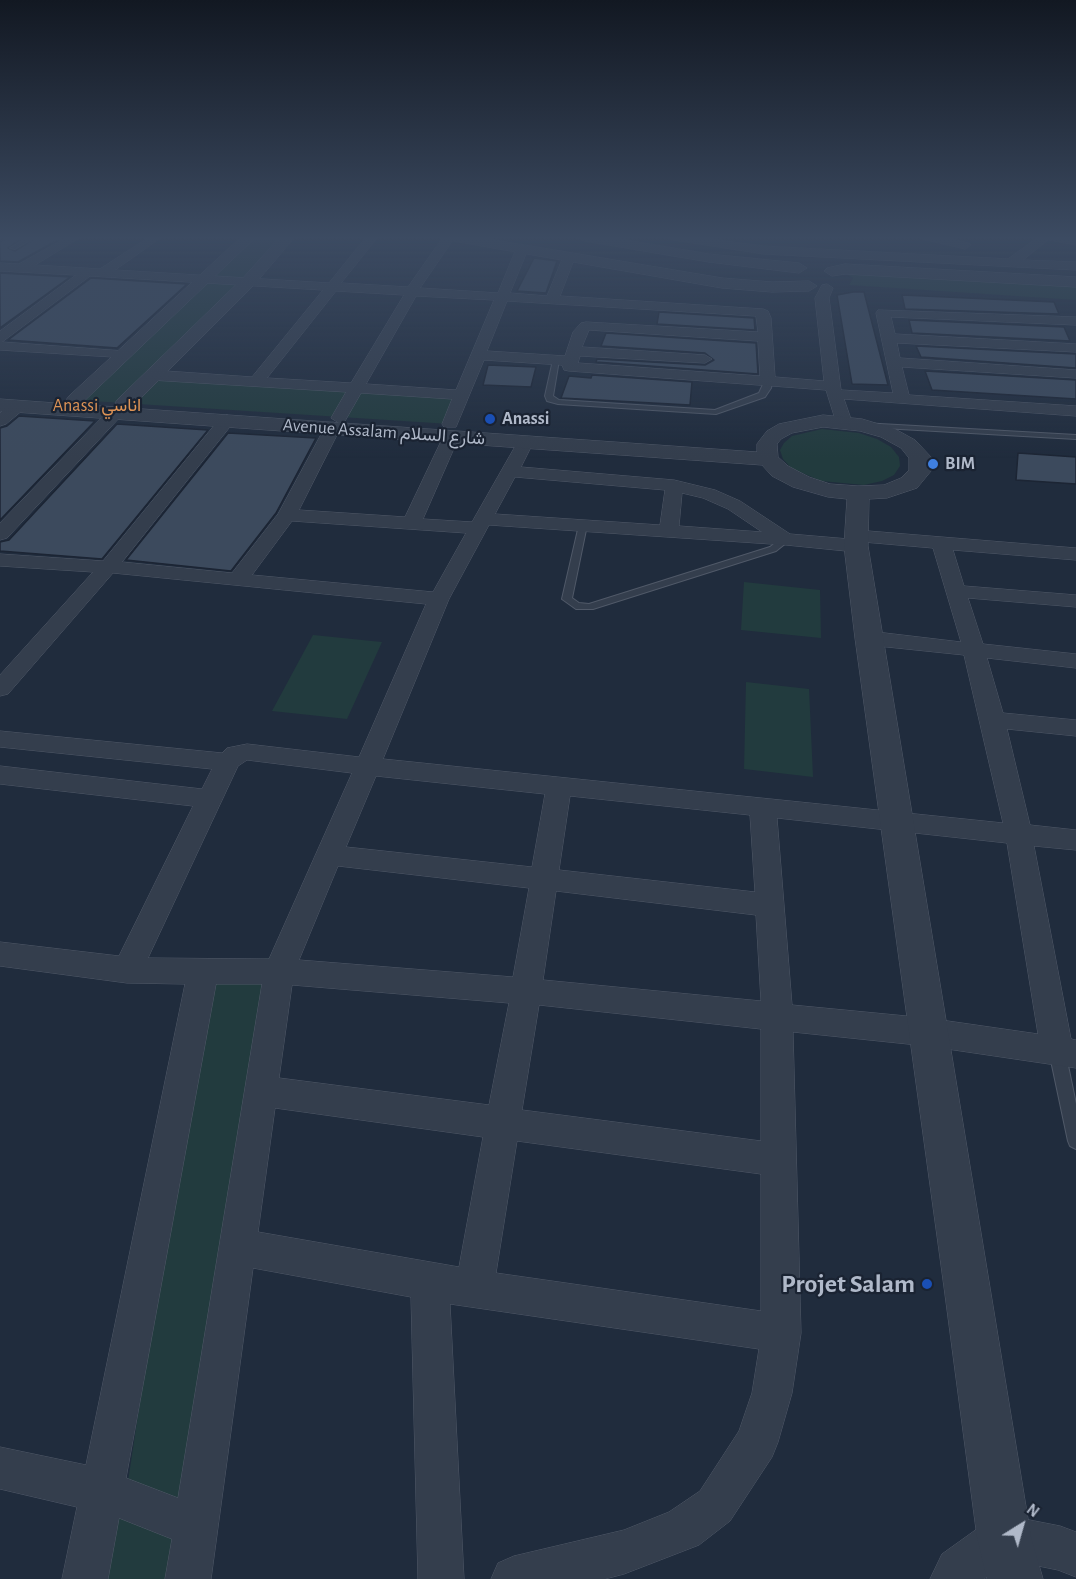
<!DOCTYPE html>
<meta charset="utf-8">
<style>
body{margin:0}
#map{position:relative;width:1076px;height:1579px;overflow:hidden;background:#202c3d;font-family:"Alegreya Sans",sans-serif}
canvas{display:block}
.north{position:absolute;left:992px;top:1495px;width:60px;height:60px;-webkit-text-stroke:4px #1a2332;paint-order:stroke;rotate:37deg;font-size:16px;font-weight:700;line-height:24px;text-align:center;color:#b0b9c9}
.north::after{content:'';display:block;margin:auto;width:21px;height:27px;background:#b0b9c9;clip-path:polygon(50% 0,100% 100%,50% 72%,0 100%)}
</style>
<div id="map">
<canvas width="1076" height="1579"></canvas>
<div class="north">N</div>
</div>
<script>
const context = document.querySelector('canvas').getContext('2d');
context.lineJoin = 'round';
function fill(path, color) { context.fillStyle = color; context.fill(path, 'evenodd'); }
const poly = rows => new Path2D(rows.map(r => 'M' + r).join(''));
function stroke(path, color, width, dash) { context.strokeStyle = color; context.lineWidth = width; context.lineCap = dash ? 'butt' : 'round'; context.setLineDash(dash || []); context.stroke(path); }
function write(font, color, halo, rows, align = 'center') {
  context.font = font + ' "Alegreya Sans",Vazirmatn,sans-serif'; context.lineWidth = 4.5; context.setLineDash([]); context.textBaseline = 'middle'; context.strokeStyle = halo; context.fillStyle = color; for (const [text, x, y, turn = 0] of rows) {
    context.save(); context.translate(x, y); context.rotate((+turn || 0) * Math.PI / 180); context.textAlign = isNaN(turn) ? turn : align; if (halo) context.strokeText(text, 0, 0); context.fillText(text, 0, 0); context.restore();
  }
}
fill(poly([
 [252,237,287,237,151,375,462,395,450,424,76,400],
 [844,272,1076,284,1076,300,849,285,853,278],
 [822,429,859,433,877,439,891,447,899,457,900,466,894,475,882,481,864,485,821,481,791,468,783,459,780,450,784,443,792,436],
 [744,582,820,590,821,638,741,630],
 [313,635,382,642,347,719,272,711],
 [746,682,809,689,813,777,744,769],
 [273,958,203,1579,101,1579,127,1488,206,964]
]), '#223b3e');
const building = poly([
 [9,237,24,237,8,248,15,251,37,237,63,237,18,262,0,261,0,242,9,237],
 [534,258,557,261,546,293,517,291,534,258],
 [0,273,70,277,0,328,0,273],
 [91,278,187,284,117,348,8,340,91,278],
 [853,292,864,292,888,385,852,384,837,295,853,292],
 [902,295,1054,302,1059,314,905,309,902,295],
 [659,312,754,318,755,330,657,324,659,312],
 [909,320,1064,327,1070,341,912,333,909,320],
 [606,333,756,343,758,374,596,362,597,359,705,365,714,360,705,353,601,346,606,333],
 [916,346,1076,354,1076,368,921,357,916,346],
 [488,365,536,367,531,387,483,385,488,365],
 [925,371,1076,380,1076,399,932,390,925,371],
 [592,375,692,382,690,405,561,398,569,376,591,378,592,375],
 [19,416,95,421,0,520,0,428,7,426,19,416],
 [117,424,208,430,102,559,0,551,0,542,9,540,117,424],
 [228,433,316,438,276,513,231,571,126,560,228,433],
 [1018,453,1076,457,1076,484,1016,480,1018,453]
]);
fill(building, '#3c4a5d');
stroke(building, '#1c2534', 1.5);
const service = poly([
 [28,237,35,237,15,249,10,248,28,237],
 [556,358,559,360,553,396,559,400,715,410,759,393,765,380,772,382,771,388,765,397,716,414,558,404,547,401,545,396,553,360,556,358],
 [862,423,1076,435,1076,439,865,427,861,425,862,423],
 [583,522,587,525,572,598,579,603,589,604,770,547,783,537,786,536,791,539,776,551,593,609,576,609,562,599,579,525,583,522],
 [1057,1044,1062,1046,1065,1051,1076,1104,1076,1149,1070,1146,1068,1141,1049,1051,1052,1046,1057,1044]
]);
const minor = poly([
 [67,237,81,237,35,265,100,269,149,237,162,237,115,270,329,283,366,237,378,237,341,283,408,287,443,237,455,237,420,288,498,293,516,249,522,245,528,249,510,293,547,296,563,257,569,253,575,257,560,296,763,309,768,311,771,318,775,377,824,381,815,298,822,285,827,284,833,288,829,298,841,390,893,393,876,313,878,310,1076,317,1076,325,891,317,895,334,1076,344,1076,352,897,343,900,358,1076,370,1076,378,902,367,909,395,1076,406,1076,416,844,399,852,422,844,427,836,422,826,390,569,371,564,370,562,365,484,360,456,427,444,427,442,424,452,399,361,393,345,421,339,423,331,418,346,392,151,380,143,375,151,370,252,377,323,290,90,276,2,342,124,351,131,355,129,358,0,350,0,331,76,275,0,271,0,263,19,264,67,237],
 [336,291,404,295,351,383,267,378,336,291],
 [416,296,494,300,456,390,366,384,416,296],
 [507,301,756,316,758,332,586,322,581,323,573,332,565,356,487,351,507,301],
 [589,330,758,341,760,376,578,363,580,356,705,363,712,359,705,355,582,347,589,330],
 [667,237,696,237,764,246,1008,259,1038,237,1067,237,1076,239,1076,245,1048,240,1023,260,1076,262,1076,270,764,254,673,240,667,237],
 [920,237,942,237,969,243,971,245,965,249,922,239,920,237],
 [18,401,26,406,24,409,6,424,0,426,0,413,12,403,18,401],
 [115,408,121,410,123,413,121,416,7,538,0,540,0,523,109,410,115,408],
 [227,415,235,420,233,423,122,562,232,573,278,514,325,427,333,422,341,427,299,510,405,517,443,437,451,432,459,437,423,519,472,522,517,443,525,438,533,443,521,467,674,480,715,490,740,501,790,534,849,539,846,536,849,532,856,530,1076,548,1076,560,953,550,964,586,1076,595,1076,607,968,598,983,644,1076,654,1076,668,987,658,1003,713,1076,720,1076,736,1007,729,1030,825,1076,830,1076,850,1034,846,1071,1039,1076,1040,1076,1068,927,1046,793,1032,801,1333,792,1393,778,1442,772,1457,730,1521,699,1545,624,1574,605,1579,491,1579,498,1563,514,1556,624,1530,669,1512,700,1491,739,1431,752,1393,759,1349,450,1304,464,1579,418,1579,411,1297,253,1268,211,1579,165,1579,172,1539,119,1518,108,1579,62,1579,77,1507,0,1489,0,1447,86,1465,185,984,127,983,0,966,0,942,119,956,193,806,0,784,0,766,202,789,212,769,0,747,0,731,222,753,227,748,247,744,359,757,426,604,113,573,8,694,0,696,0,675,93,572,0,566,0,554,103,561,221,417,227,415],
 [515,477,665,490,660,525,495,514,515,477],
 [682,493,703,498,728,509,762,532,679,526,682,493],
 [292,521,466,533,433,592,252,575,292,521],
 [489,525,786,545,856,552,863,550,866,546,863,542,933,548,961,642,868,631,860,633,857,638,860,643,868,645,964,655,1003,823,383,759,449,599,489,525],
 [247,760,352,773,269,959,148,958,238,766,247,760],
 [376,776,545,794,532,867,346,847,376,776],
 [570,796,750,815,755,892,559,870,570,796],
 [777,818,1007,843,1038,1034,927,1018,792,1005,777,818],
 [338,866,529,888,513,977,299,960,338,866],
 [556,891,756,915,761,1001,543,980,556,891],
 [216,984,262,984,178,1498,126,1478,216,984],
 [292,985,509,1003,489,1105,279,1078,292,985],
 [539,1005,761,1029,761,1141,522,1110,539,1005],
 [275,1108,483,1137,459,1267,258,1232,275,1108],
 [517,1141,761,1174,761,1311,496,1273,517,1141],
 [1004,1515,1060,1526,1076,1532,1076,1577,1058,1570,1009,1560,984,1579,930,1579,942,1554,988,1521,1004,1515]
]);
const tertiary = poly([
 [241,237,256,237,80,405,120,407,115,403,118,399,243,278,280,237,295,237,255,284,132,407,128,408,757,452,757,444,760,440,767,431,779,424,823,415,862,419,895,429,915,440,931,457,931,471,917,488,887,498,869,499,868,546,1031,1537,1043,1579,987,1579,977,1537,944,1287,855,638,844,546,847,499,828,497,793,487,772,476,762,465,0,411,0,399,69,404,66,400,69,396,241,237],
 [823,427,860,431,881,437,901,448,909,458,909,470,901,478,884,485,858,486,830,484,809,477,788,466,778,457,777,444,781,439,792,433,823,427],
 [446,237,477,237,722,278,772,282,809,281,817,286,809,291,772,292,722,288,453,241,446,237],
 [577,237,609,237,709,254,799,263,807,268,799,273,709,262,584,241,577,237],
 [845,264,1076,277,1076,287,845,274,832,276,824,271,827,268,845,264]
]);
stroke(service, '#505968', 2);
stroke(minor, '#505968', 1);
stroke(tertiary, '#505968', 1);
fill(service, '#343e4d');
fill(minor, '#343e4d');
fill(tertiary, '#343e4d');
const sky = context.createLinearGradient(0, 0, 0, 458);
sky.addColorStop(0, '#121822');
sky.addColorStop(0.52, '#3c4b62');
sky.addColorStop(1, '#3c4b6200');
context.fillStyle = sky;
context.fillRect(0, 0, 1076, 458);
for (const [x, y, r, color] of [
 [490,419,6,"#1a4fb4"],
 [933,464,6,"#3f7fe0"],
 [927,1284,6,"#1a4fb4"]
]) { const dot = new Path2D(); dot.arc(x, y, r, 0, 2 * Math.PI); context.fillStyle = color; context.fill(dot); stroke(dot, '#1a2332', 2); }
write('18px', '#de9355', '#1a2332', [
 ["Anassi اناسي",97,406]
]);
write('bold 18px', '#b0b9c9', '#1a2332', [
 ["Anassi",502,419],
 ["BIM",945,464]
], 'left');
write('18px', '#b0b9c9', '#1a2332', [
 ["Avenue Assalam شارع السلام",384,432,4]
]);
write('bold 26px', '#b0b9c9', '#1a2332', [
 ["Projet Salam",915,1284]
], 'right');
</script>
